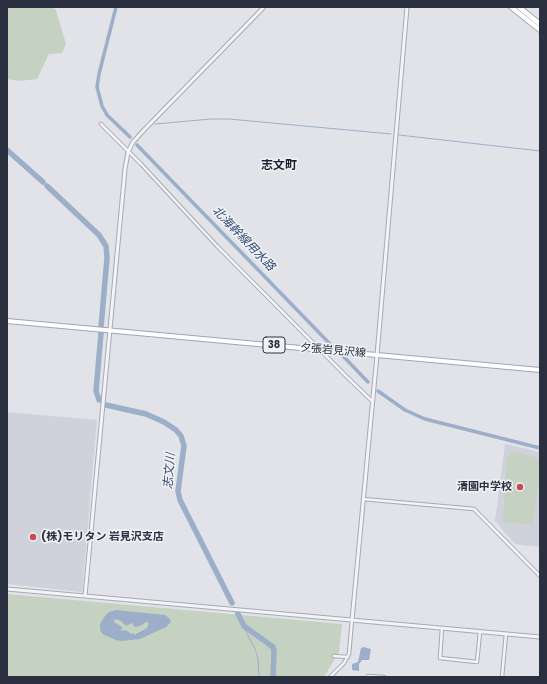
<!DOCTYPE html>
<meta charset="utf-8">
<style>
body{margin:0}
#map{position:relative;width:547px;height:684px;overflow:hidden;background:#e1e3e9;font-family:Poppins,sans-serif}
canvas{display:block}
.frame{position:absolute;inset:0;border:8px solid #2a3040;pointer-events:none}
</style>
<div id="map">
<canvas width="547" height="684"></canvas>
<div class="frame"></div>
</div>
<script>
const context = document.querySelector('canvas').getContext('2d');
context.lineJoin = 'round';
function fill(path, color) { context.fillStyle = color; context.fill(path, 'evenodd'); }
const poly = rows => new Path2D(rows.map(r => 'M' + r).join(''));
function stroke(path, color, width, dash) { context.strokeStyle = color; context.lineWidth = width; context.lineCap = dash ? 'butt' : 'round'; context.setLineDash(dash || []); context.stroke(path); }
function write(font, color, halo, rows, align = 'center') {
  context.font = font + ' Poppins,"Noto Sans JP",sans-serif'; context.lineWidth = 3; context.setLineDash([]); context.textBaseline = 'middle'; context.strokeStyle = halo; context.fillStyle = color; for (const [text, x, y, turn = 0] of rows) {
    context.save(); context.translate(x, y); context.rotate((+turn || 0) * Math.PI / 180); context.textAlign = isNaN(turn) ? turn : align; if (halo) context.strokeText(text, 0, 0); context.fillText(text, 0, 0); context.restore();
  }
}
fill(poly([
 [7,412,97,420,82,592,7,584],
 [505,444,540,452,540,547,515,544,495,521]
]), '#cfd2db');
fill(poly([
 [7,7,52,7,56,10,66,44,62,53,49,54,37,79,20,81,7,79],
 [513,451,540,459,540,483,538,485,533,525,503,522,507,458],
 [7,594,342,624,339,652,324,677,7,677]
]), '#c5d2c2');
fill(poly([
 [116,610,165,615,170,619,171,622,166,627,140,639,122,641,116,640,104,635,101,632,100,628,100,624,105,616,109,612],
 [115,619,121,621,126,626,133,623,133,626,136,627,142,625,147,621,147,623,149,623,147,628,134,635,133,633,131,634,126,630,121,631,122,627,114,622],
 [363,647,371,649,369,660,362,660,359,664,359,671,352,670,352,664,358,662,361,648]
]), '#9daec8');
stroke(poly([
 [155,124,211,119,229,119,391,134],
 [124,131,126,130],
 [399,135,540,151],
 [242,624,255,649,258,658,259,677]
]), '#9daec8', 1);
stroke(poly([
 [116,7,99,74,97,87,102,106,107,115,130,137],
 [137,145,334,348],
 [342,355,368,382],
 [378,391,405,410,425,419,540,448]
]), '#9daec8', 3.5);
stroke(poly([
 [7,150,43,182],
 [47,186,99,235,106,246,107,258,101,327],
 [99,400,96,391,101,333],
 [106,405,146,414,164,422,176,430,181,436,184,446,178,491,180,500,232,603],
 [238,614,244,626,273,647,274,651,273,677]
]), '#9daec8', 5.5);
const minor = poly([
 [101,124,141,164,217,246,346,376,372,401],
 [363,499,474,509,540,576],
 [442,628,440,658,477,662,480,632],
 [334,656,348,657],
 [330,677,344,663,349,654,352,620],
 [368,677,368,676,384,677],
 [502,677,506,634]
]);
const tertiary = poly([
 [7,589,540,637],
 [85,596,125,169,128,152,133,142,144,130,264,7],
 [352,620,377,355,407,7]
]);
const primary = poly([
 [7,321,540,370]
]);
const trunk = poly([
 [511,7,540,30],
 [519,7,540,24]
]);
stroke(minor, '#a6aab3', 4.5);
stroke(tertiary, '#a6aab3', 5);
stroke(primary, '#a0a6b4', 6);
stroke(trunk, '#888f9f', 6);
stroke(minor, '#f3f4f7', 2.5);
stroke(tertiary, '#f3f4f7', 3);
stroke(primary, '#fff', 4);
stroke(trunk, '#fff', 4.5);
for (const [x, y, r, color] of [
 [520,487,4,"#c94a52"],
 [33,537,4,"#c94a52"]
]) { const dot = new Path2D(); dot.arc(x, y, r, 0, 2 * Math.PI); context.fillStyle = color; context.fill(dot); stroke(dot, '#f0f2f6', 1.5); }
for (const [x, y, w] of [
 [274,345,22]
]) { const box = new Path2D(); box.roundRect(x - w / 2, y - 8, w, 16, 3); context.fillStyle = '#f0f2f6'; context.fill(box); stroke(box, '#2a3040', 1); }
write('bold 10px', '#2a3040', null, [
 ["38",274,345]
]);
write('11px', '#2a3040', '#f0f2f6', [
 ["夕張岩見沢線",333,351,5]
]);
write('bold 11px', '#2a3040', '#f0f2f6', [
 ["清園中学校",512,487],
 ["(株)モリタン 岩見沢支店",41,537,"left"]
], 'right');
write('bold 12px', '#1c2131', '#f0f2f6', [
 ["志文町",279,166]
]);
write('italic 12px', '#354b72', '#f0f2f6', [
 ["北海幹線用水路",243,239,46],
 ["志文川",170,471,-85]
]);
</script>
